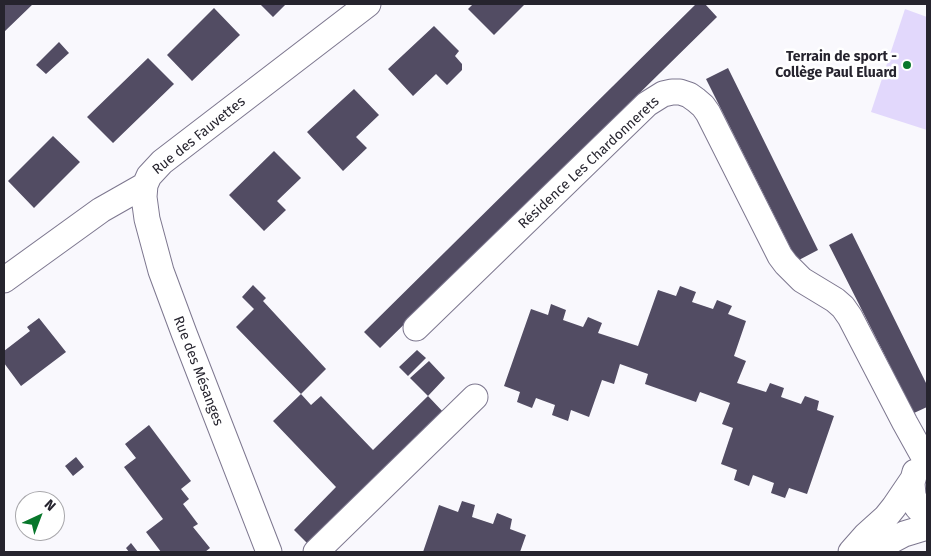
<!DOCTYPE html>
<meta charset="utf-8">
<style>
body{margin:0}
#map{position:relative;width:931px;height:556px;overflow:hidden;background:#f9f8fd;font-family:"Fira Sans",sans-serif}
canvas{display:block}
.frame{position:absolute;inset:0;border:5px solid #26242e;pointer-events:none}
.north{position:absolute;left:15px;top:491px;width:50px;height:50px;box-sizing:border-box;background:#fff;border:1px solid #a8a7ab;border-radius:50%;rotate:43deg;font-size:14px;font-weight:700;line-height:20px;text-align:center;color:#26242e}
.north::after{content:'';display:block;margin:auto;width:18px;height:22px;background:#08772b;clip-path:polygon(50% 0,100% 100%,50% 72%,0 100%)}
</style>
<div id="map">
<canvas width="931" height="556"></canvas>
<div class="frame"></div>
<div class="north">N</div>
</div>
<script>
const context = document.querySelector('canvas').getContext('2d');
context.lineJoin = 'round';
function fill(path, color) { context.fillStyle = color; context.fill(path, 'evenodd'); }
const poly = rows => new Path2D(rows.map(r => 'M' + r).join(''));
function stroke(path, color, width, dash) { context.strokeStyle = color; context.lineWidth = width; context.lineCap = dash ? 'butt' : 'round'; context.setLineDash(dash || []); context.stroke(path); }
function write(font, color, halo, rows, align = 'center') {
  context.font = font + ' "Fira Sans",sans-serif'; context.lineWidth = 5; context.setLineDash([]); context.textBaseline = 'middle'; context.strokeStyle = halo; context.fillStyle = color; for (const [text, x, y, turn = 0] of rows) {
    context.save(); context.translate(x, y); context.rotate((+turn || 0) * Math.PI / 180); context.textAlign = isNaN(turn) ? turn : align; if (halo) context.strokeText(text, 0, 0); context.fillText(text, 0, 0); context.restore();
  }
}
fill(poly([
 [905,9,927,17,927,130,871,112]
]), '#e2d8fc');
fill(poly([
 [4,4,33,4,4,32],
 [260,4,286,4,273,17],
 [473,4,525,4,494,35,468,9],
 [696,4,705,4,717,17,380,348,364,332],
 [214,8,240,35,192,81,167,55],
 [434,26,459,51,455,56,462,64,462,70,447,85,436,74,413,96,388,69],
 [59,42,69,53,46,74,36,65],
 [148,58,174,84,113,143,87,117],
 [728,68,818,250,797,261,706,79],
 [354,89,379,115,356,137,367,148,343,171,307,132],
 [53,136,80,162,34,208,8,181],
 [274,151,301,178,277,201,286,210,264,231,229,195],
 [852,233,927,385,927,407,914,413,829,245],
 [253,285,266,298,263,301,326,369,301,394,236,327,254,309,242,297],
 [680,286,696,292,692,302,713,309,717,300,732,306,728,314,746,321,734,356,746,361,737,383,766,392,770,383,784,388,781,397,801,404,805,396,819,401,817,410,834,416,807,494,789,488,785,498,771,493,774,483,753,475,749,486,734,480,737,470,721,464,733,428,722,424,730,403,700,392,696,402,645,384,648,374,620,364,614,384,602,380,589,417,571,410,568,421,552,415,555,405,536,398,532,408,517,402,520,392,504,386,531,309,548,315,551,304,566,310,563,320,583,327,588,317,602,323,598,333,638,346,658,290,676,296],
 [39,318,66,352,21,386,4,363,4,351,30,331,27,327],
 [417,350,426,358,408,376,399,367],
 [429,361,445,378,428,396,445,414,311,547,294,530,336,487,273,421,301,394,311,405,321,396,373,450,428,396,410,378],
 [149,425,191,481,181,489,189,499,183,504,198,524,193,527,210,548,205,552,161,552,146,532,163,519,124,467,136,458,125,444],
 [76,457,84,467,73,476,65,466],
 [462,501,475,505,472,517,493,524,497,513,512,519,510,529,526,535,520,552,423,552,439,505,458,512],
 [131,543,138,552,129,552,126,548]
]), '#524c63');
const minor = poly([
 [145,185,144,197,147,219,161,271,184,333,269,552],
 [4,280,101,210,145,185,149,176,162,162,368,4],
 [416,328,647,104,663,94,672,92,680,92,689,95,696,100,703,106,708,113,780,256,786,264,802,280,835,300,843,307,850,317,905,423,925,459],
 [915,472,912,483,913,495,917,507,927,518],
 [316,552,475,397],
 [851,552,866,535,886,517,894,507,913,479],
 [870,552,904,534,927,527]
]);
stroke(minor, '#7d778f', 27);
stroke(minor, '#fff', 25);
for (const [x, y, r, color] of [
 [907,65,5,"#08772b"]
]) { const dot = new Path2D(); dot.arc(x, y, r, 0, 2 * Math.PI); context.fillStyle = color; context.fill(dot); stroke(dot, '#fff', 2); }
write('bold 14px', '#26242e', '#fff', [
 ["Terrain de sport -",897,57],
 ["Collège Paul Eluard",897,73]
], 'right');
write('14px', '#26242e', '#fff', [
 ["Rue des Fauvettes",199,136,-39],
 ["Résidence Les Chardonnerets",589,163,-43],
 ["Rue des Mésanges",198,371,69]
]);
</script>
